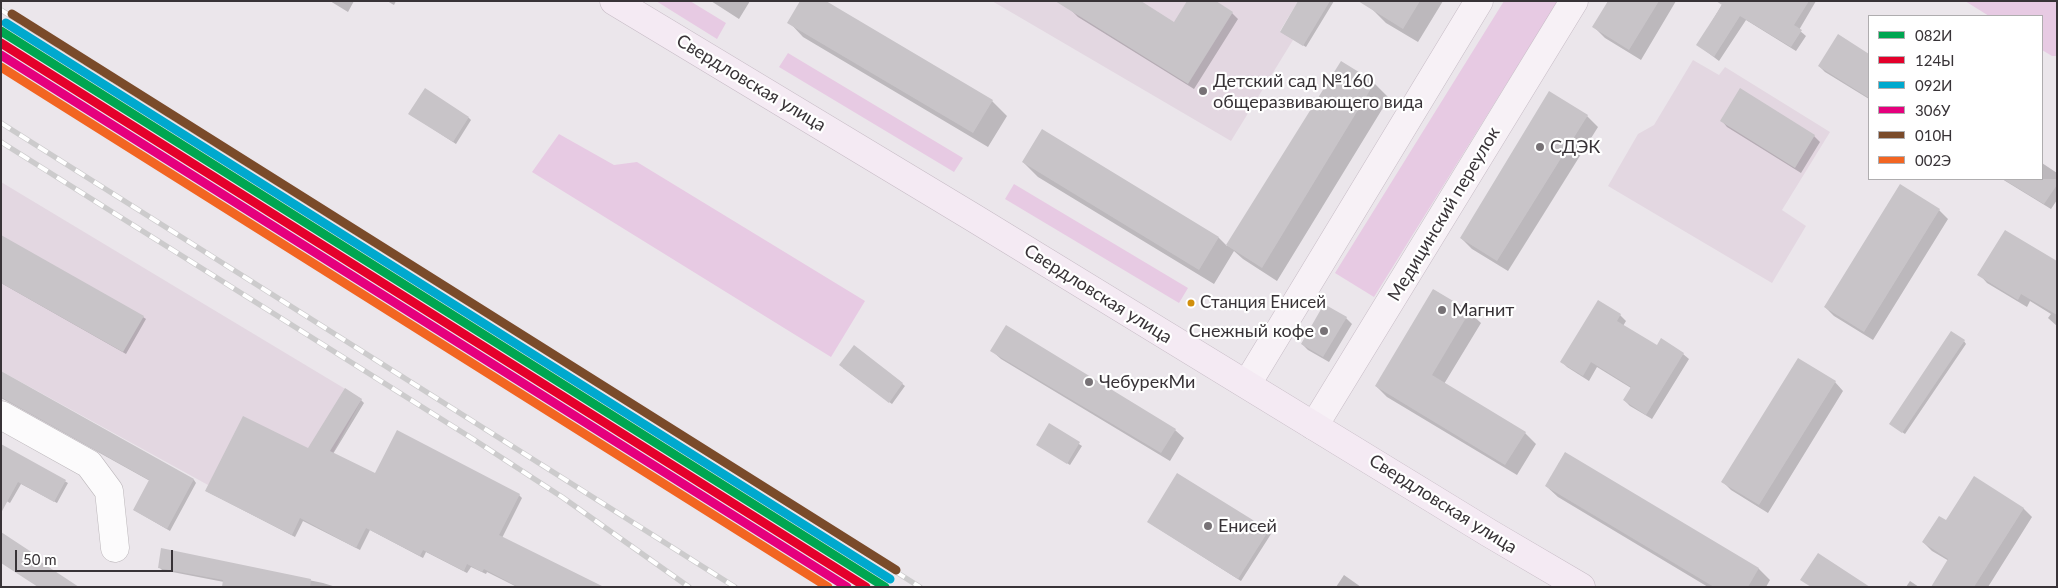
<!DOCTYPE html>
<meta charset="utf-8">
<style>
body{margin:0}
#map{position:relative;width:2058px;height:588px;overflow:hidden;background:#ebe6eb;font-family:Lato,sans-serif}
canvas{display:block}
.frame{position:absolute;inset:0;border:2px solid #383337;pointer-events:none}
.legend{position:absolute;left:1868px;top:15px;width:175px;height:165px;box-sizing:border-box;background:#fff;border:1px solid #afadaf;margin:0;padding:6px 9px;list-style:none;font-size:15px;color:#383337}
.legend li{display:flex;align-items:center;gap:10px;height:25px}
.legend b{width:25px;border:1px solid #afadaf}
.scale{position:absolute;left:15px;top:550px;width:158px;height:22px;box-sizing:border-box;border:2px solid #383337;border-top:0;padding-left:6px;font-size:15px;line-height:18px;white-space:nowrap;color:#383337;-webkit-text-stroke:4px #fff;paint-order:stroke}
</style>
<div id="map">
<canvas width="2058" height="588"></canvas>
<div class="frame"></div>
<ul class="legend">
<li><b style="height:6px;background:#00a651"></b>082И</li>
<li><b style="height:6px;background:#e4002b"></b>124Ы</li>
<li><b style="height:6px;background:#00a9ce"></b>092И</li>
<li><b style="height:6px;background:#e5007d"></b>306У</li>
<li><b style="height:6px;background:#7a4b2a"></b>010Н</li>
<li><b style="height:6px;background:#f26522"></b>002Э</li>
</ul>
<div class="scale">50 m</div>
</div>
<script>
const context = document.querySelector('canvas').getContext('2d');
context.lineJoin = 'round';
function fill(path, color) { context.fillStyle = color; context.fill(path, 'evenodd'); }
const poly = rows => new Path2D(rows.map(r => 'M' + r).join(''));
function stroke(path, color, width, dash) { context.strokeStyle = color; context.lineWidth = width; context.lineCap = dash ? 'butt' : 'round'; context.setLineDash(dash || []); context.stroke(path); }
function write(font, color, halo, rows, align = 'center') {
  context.font = font + ' Lato,sans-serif'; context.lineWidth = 4.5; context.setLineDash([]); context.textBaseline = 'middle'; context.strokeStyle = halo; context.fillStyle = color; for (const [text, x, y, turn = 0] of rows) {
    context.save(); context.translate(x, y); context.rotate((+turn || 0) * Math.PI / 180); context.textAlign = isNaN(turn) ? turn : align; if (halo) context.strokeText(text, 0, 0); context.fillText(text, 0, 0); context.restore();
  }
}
fill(poly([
 [992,1,1298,1,1280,31,1293,40,1231,141],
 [1693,60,1719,75,1725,67,1830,132,1782,210,1806,226,1772,283,1608,186,1638,134,1654,125],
 [1,182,362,399,329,460,208,485,1,371]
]), '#e3d7e1');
fill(poly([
 [656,1,690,1,726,23,717,39],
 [1504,1,1558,1,1374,297,1335,273],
 [1965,1,2057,1,2057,56,2052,56,2042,50,2042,16,1989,16],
 [788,53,963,158,954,172,779,67],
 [559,134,614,165,637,162,865,301,831,357,532,172],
 [1014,184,1188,288,1179,303,1005,199]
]), '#e7cae3');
fill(poly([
 [330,1,354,1,348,12],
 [387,1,396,1,394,5],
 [711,1,750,1,739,19],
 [1300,1,1334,1,1306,47,1284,34],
 [1375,1,1443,1,1418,42,1386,23,1371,8],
 [1609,1,1676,1,1641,60,1605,38,1594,27],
 [1724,1,1816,1,1799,30,1806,36,1796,51,1746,20,1719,61,1698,45],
 [1072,11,1175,23,1232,13,1238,19,1194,89,1078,17],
 [789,22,992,101,1007,116,988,147,803,37],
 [1838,36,1869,55,1869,99,1825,72,1819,66],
 [1342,63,1374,83,1389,98,1277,281,1243,259,1234,251,1214,284,1038,177,1023,162,1219,238,1227,246],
 [1741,90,1814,136,1820,142,1801,173,1727,127,1722,121],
 [413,116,469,118,471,120,456,144],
 [1587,116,1598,127,1508,271,1472,249,1461,238],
 [2042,163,2057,173,2057,200,2051,209,2002,179,2042,179],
 [1939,210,1948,219,1873,340,1834,316,1825,307],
 [2057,263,2057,326,2048,318,2051,314,2030,301,2027,307,1987,283,1979,274],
 [1,283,143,317,146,319,126,354],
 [1434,290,1469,312,1481,323,1444,384,1525,433,1536,444,1517,475,1387,397,1376,386],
 [1620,315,1626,321,1623,326,1657,347,1683,354,1689,359,1652,419,1630,406,1624,400,1631,388,1597,367,1589,381,1567,367,1562,362],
 [1346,318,1352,324,1329,362,1308,350,1302,344],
 [1964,341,1966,344,1905,434,1893,426],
 [854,347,905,386,892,404,843,368],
 [992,351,1175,430,1184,438,1170,461,1001,359],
 [1,372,194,480,196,483,170,531,134,510,150,481,1,398],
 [1835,382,1843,391,1768,513,1731,490,1723,482],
 [361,400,364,403,333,454,375,475,519,495,522,498,502,538,601,587,517,587,487,572,486,574,471,567,467,573,426,552,423,558,370,530,360,550,303,521,295,537,206,491,308,450],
 [1050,425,1082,446,1070,465,1041,447],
 [1,445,68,483,57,503,21,484,10,503,1,498],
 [1565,453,1759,569,1770,580,1766,587,1708,587,1558,497,1546,486],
 [1974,477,2024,509,2032,517,1988,587,1932,587,1949,561,1932,551,1923,542,1946,522],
 [1148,522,1268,531,1271,534,1241,581],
 [162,550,323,583,336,587,224,587,224,582,162,570,160,568],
 [1344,575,1361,587,1336,587],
 [1910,581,1919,587,1906,587]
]), '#0003');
fill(poly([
 [800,1,826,1,993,100,973,133,787,23],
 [1055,1,1141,1,1174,22,1187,1,1216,1,1233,12,1188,84],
 [1298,1,1330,1,1303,46,1280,32],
 [1358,1,1420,1,1403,29],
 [1608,1,1659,1,1629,50,1592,27],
 [1716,1,1809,1,1794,25,1802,30,1791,47,1740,16,1714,57,1696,45,1722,5],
 [1838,34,1869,54,1869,98,1818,66],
 [1341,61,1375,82,1262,268,1226,245],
 [425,88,469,117,453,142,408,114],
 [1740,88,1815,135,1795,168,1720,121],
 [1549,91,1588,115,1497,261,1460,238],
 [1042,129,1219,237,1199,270,1022,162],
 [2003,179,2057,179,2057,185,2044,204],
 [1900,184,1940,209,1864,332,1824,307],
 [2005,230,2057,261,2057,315,2021,294,2018,300,1977,275],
 [1,235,144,316,123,352,1,283],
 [1433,289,1470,311,1432,375,1526,432,1505,465,1375,386],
 [1598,300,1621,314,1617,321,1657,345,1661,338,1684,353,1646,415,1623,400,1631,387,1591,362,1583,376,1560,362],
 [1324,304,1347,317,1323,357,1301,344],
 [1006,325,1176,429,1161,453,990,351],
 [1951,331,1965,340,1902,433,1889,424],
 [854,345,903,383,889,403,839,365],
 [1798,358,1836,381,1759,505,1721,482],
 [1,371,194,479,167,529,133,510,149,480,1,397],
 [345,388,362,399,330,451,375,473,397,430,520,494,499,535,604,587,518,587,484,569,482,572,467,564,464,571,423,550,420,556,366,528,356,548,300,518,292,535,205,491,243,416,308,448],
 [1049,423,1080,442,1067,464,1036,445],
 [1,444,66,480,54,502,18,482,1,513],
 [1565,452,1759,568,1748,587,1714,587,1545,486],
 [1177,473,1269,530,1238,579,1147,522],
 [1974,476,2024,508,1974,587,1931,587,1948,559,1922,542,1939,516,1946,520],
 [1,532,39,557,38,560,79,587,38,587,1,563],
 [161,548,311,579,310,587,222,587,223,580,158,568],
 [1818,553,1870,587,1811,587,1800,580]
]), '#c8c4c8');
const minor = poly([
 [1,415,89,464,109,491,115,548]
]);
const major = poly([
 [1247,384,1479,1],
 [1314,426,1574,1]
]);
const highway = poly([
 [614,1,974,218,1489,533,1581,587]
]);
stroke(minor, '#bbb6ba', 29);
stroke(major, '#c6bbc5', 29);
stroke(highway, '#c6bbc5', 29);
stroke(minor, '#fcfbfc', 28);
stroke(major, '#f7f1f6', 28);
stroke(highway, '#f4eaf3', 28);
const rail = poly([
 [1,10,920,587],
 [1,123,735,587],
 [1,142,473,439,562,497,689,587]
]);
stroke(rail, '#cccbcc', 5.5);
stroke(rail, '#fff', 4, [11]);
stroke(poly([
 [1,31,885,587]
]), '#00a651', 9);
stroke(poly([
 [1,43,866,587]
]), '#e4002b', 9);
stroke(poly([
 [6,23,890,579]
]), '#00a9ce', 9);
stroke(poly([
 [1,55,847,587]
]), '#e5007d', 9);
stroke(poly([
 [12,14,896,570]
]), '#7a4b2a', 9);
stroke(poly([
 [1,67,828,587]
]), '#f26522', 9);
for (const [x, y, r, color] of [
 [1203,91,5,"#777276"],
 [1540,147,5,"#777276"],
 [1191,303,4.5,"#d18f0b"],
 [1442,310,5,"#777276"],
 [1324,331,5,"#777276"],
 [1089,382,5,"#777276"],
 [1208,526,5,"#777276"]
]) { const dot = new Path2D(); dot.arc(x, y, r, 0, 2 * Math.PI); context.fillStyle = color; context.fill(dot); stroke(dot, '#fff', 2); }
write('17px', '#383337', '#fff', [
 ["Станция Енисей",1200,303]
], 'left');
write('18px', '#383337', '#fff', [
 ["Детский сад №160",1213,81],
 ["общеразвивающего вида",1213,102],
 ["СДЭК",1550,147],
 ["Магнит",1452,310],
 ["Снежный кофе",1314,331,"right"],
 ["ЧебурекМи",1099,382],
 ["Енисей",1218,526]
], 'left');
write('18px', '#383337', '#fff', [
 ["Свердловская улица",751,83,31],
 ["Медицинский переулок",1444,214,-59],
 ["Свердловская улица",1098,294,32],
 ["Свердловская улица",1443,504,32]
]);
</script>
